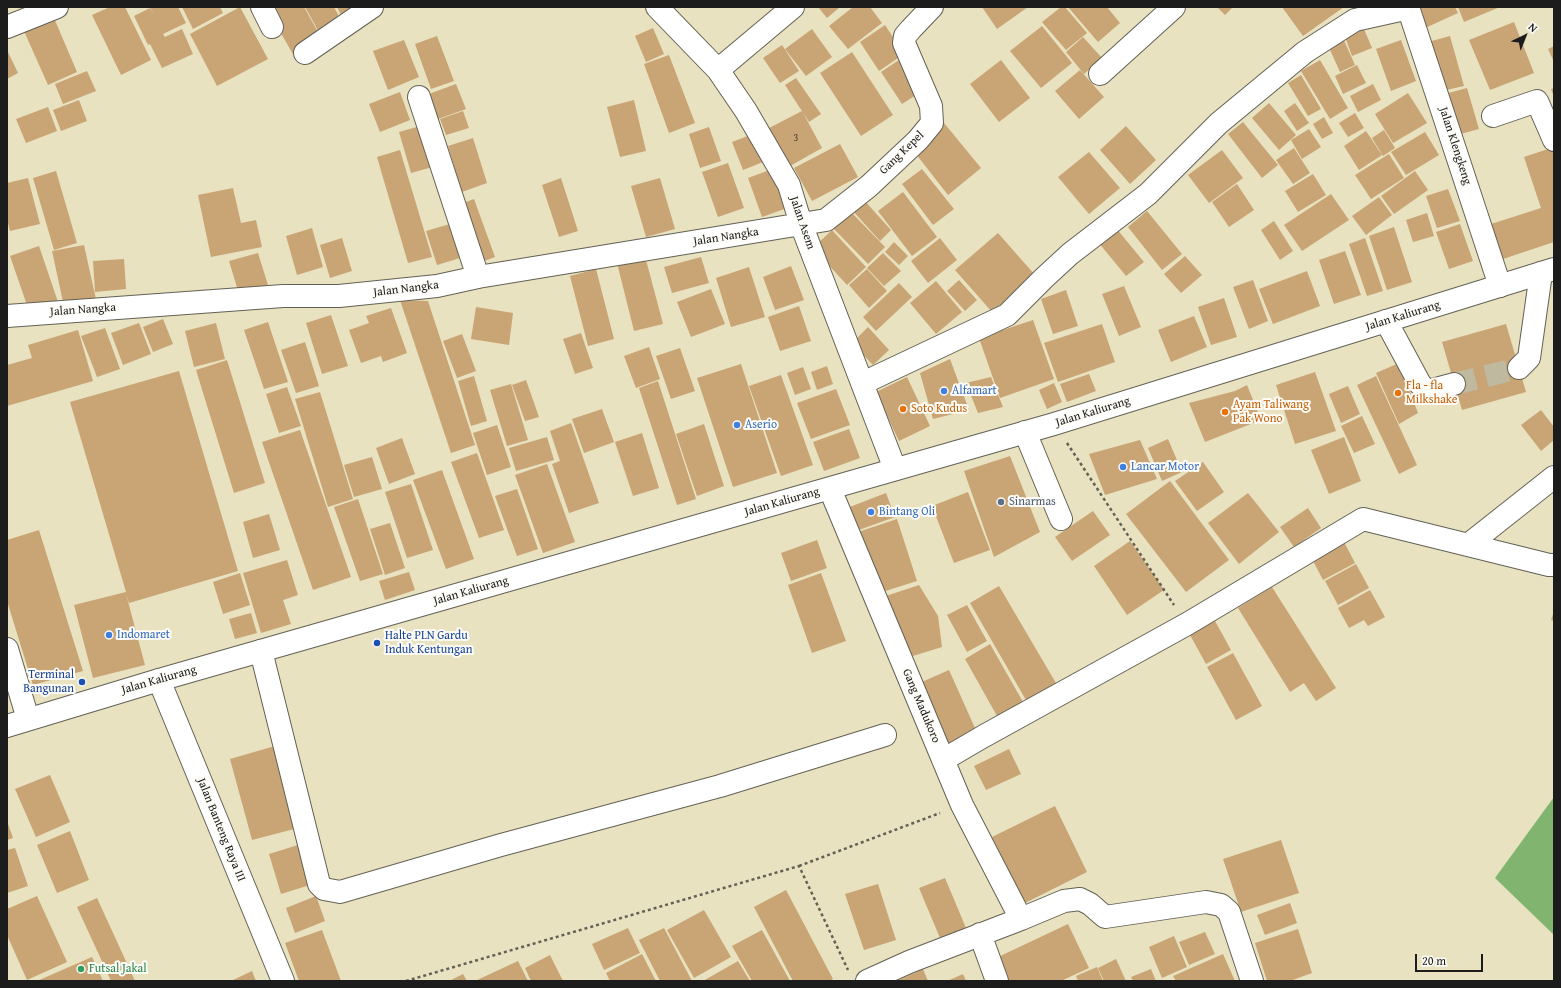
<!DOCTYPE html>
<style>
body{margin:0}
#map{position:relative;width:1561px;height:988px;overflow:hidden;background:#e8e2c0;font-family:"Gentium Book Plus",serif}
canvas{display:block}
.frame{position:absolute;inset:0;border:8px solid #1c1c1c;pointer-events:none}
.north{position:absolute;left:1505px;top:16px;width:40px;height:40px;-webkit-text-stroke:3px #fdfcf7;paint-order:stroke;rotate:43deg;font-size:11px;font-weight:700;line-height:16px;text-align:center;color:#1c1c1c}
.north::after{content:'';display:block;margin:auto;width:14px;height:18px;background:#1c1c1c;clip-path:polygon(50% 0,100% 100%,50% 72%,0 100%)}
.scale{position:absolute;left:1415px;top:954px;width:68px;height:18px;box-sizing:border-box;border:2px solid #1c1c1c;border-top:0;padding-left:5px;font-size:12px;line-height:14px;white-space:nowrap;color:#1c1c1c;-webkit-text-stroke:3px #fdfcf7;paint-order:stroke}
</style>
<div id="map">
<canvas width="1561" height="988"></canvas>
<div class="frame"></div>
<div class="north">N</div>
<div class="scale">20 m</div>
</div>
<script>
const context = document.querySelector('canvas').getContext('2d');
context.lineJoin = 'round';
function fill(path, color) { context.fillStyle = color; context.fill(path, 'evenodd'); }
const poly = rows => new Path2D(rows.map(r => 'M' + r).join(''));
function stroke(path, color, width, dash) { context.strokeStyle = color; context.lineWidth = width; context.lineCap = dash ? 'butt' : 'round'; context.setLineDash(dash || []); context.stroke(path); }
function write(font, color, halo, rows, align = 'center') {
  context.font = font + ' "Gentium Book Plus",serif'; context.lineWidth = 4; context.setLineDash([]); context.textBaseline = 'middle'; context.strokeStyle = halo; context.fillStyle = color; for (const [text, x, y, turn = 0] of rows) {
    context.save(); context.translate(x, y); context.rotate((+turn || 0) * Math.PI / 180); context.textAlign = isNaN(turn) ? turn : align; if (halo) context.strokeText(text, 0, 0); context.fillText(text, 0, 0); context.restore();
  }
}
fill(poly([
 [1554,797,1554,935,1495,878]
]), '#81b46f');
fill(poly([
 [110,7,125,7,151,60,121,75,92,15],
 [150,7,178,7,186,23,163,34,165,37,182,29,193,54,162,68,150,44,148,45,134,16,150,8,155,17],
 [182,7,220,7,223,13,193,29],
 [240,7,268,59,217,86,190,34],
 [266,7,304,7,322,39,294,56],
 [305,7,334,7,341,20,319,32],
 [337,7,364,7,343,19],
 [818,7,840,7,827,18],
 [853,7,870,7,882,23,848,49,829,26],
 [982,7,1028,7,997,29],
 [1061,7,1065,7,1087,33,1066,50,1042,22],
 [1068,7,1107,7,1120,23,1098,42],
 [1217,7,1233,7,1225,15],
 [1282,7,1344,7,1303,36],
 [1413,7,1455,7,1458,13,1423,29],
 [1458,7,1500,7,1464,22],
 [54,18,77,72,48,85,24,31],
 [1514,22,1534,73,1490,90,1469,40],
 [885,25,904,54,879,71,860,42],
 [1042,26,1072,63,1041,88,1010,51],
 [653,28,664,54,646,62,635,36],
 [812,29,832,57,806,76,785,49],
 [1364,29,1372,48,1352,56,1345,37],
 [437,36,454,81,431,89,415,44],
 [1342,36,1355,65,1340,72,1327,43],
 [1450,36,1464,86,1442,91,1428,42],
 [1083,37,1102,58,1084,74,1066,52],
 [404,40,419,77,388,90,373,51],
 [1401,40,1416,81,1391,91,1376,49],
 [782,45,799,71,780,83,763,58],
 [1554,46,1554,62,1548,49],
 [7,50,18,73,7,79],
 [852,52,893,115,861,136,820,73],
 [669,55,695,123,669,133,644,64],
 [902,58,924,90,902,104,881,72],
 [1001,60,1030,98,999,122,970,84],
 [1320,60,1348,108,1330,119,1301,71],
 [1357,65,1366,83,1343,94,1335,76],
 [1080,70,1104,97,1079,119,1055,91],
 [87,71,96,91,63,104,55,84],
 [1301,75,1321,109,1308,116,1288,83],
 [796,78,821,114,809,122,785,85],
 [456,84,466,109,438,119,429,94],
 [1373,84,1381,100,1358,112,1350,96],
 [1467,88,1479,129,1453,136,1441,95],
 [1554,88,1554,97,1551,89],
 [400,92,410,120,380,132,369,104],
 [1408,93,1427,123,1393,143,1375,114],
 [79,100,87,121,61,131,53,110],
 [634,100,646,151,620,157,607,107],
 [1269,103,1296,135,1279,150,1252,118],
 [1295,103,1309,123,1297,131,1284,111],
 [48,107,57,131,26,143,16,119],
 [463,111,469,128,446,135,440,119],
 [802,111,822,148,790,166,769,128],
 [1355,113,1364,128,1348,137,1339,123],
 [1324,117,1333,133,1322,139,1313,124],
 [1243,122,1278,165,1262,178,1228,134],
 [944,123,981,168,948,195,912,149],
 [424,125,436,166,411,173,399,132],
 [1126,126,1156,160,1130,184,1100,150],
 [709,127,721,161,700,168,689,134],
 [1309,129,1321,147,1302,159,1291,140],
 [1384,130,1395,148,1383,156,1372,138],
 [1366,131,1382,155,1359,170,1344,146],
 [758,132,768,160,743,170,732,142],
 [1425,132,1439,155,1406,175,1391,152],
 [473,138,487,183,462,192,448,146],
 [840,144,858,177,812,201,794,168],
 [1554,147,1554,242,1500,260,1488,225,1541,208,1524,157],
 [1294,148,1310,173,1293,184,1276,160],
 [400,150,432,257,408,263,377,157],
 [1222,150,1243,178,1209,203,1188,175],
 [1089,152,1120,188,1089,214,1058,177],
 [1389,154,1404,178,1371,199,1355,175],
 [728,163,744,208,718,217,702,172],
 [775,168,790,207,762,217,748,178],
 [922,169,954,209,933,225,902,184],
 [56,171,77,243,54,250,33,178],
 [1415,171,1428,190,1394,214,1381,196],
 [1313,174,1326,195,1298,212,1285,191],
 [28,178,40,224,10,231,7,219,7,183],
 [561,178,578,231,559,237,542,185],
 [660,178,675,229,646,237,631,186],
 [1237,184,1254,210,1229,227,1212,202],
 [233,188,241,223,256,220,262,247,211,257,198,195],
 [1448,189,1460,221,1437,228,1426,196],
 [903,192,937,237,912,256,878,211],
 [1331,194,1349,220,1302,251,1284,225],
 [1379,197,1392,215,1366,235,1352,216],
 [474,199,495,257,476,264,455,206],
 [863,199,891,230,880,241,852,210],
 [849,210,885,247,868,264,832,227],
 [1147,211,1182,254,1162,270,1128,227],
 [1427,213,1434,236,1413,242,1406,220],
 [1274,221,1293,251,1280,260,1261,230],
 [450,224,460,258,437,265,426,231],
 [1460,224,1473,261,1449,269,1436,232],
 [1394,227,1412,282,1387,290,1369,236],
 [312,228,323,267,297,275,286,236],
 [1116,228,1144,262,1126,276,1098,242],
 [832,230,866,267,847,285,813,248],
 [998,233,1035,275,992,312,955,270],
 [342,238,352,271,330,278,320,245],
 [940,238,957,260,928,283,911,261],
 [1365,238,1383,291,1367,296,1349,244],
 [894,242,908,256,899,265,885,252],
 [84,245,97,304,65,311,52,251],
 [39,246,58,302,29,311,10,256],
 [1345,251,1361,295,1334,304,1319,260],
 [258,253,268,285,239,294,229,261],
 [883,253,901,271,884,286,867,268],
 [645,256,663,324,634,331,617,263],
 [1185,256,1202,275,1181,293,1164,274],
 [701,257,709,283,672,293,664,267],
 [124,259,126,289,95,292,93,261],
 [791,266,804,300,775,310,763,277],
 [749,267,765,317,731,327,716,278],
 [596,269,614,339,588,346,570,276],
 [867,269,887,291,869,308,849,285],
 [1307,271,1320,306,1273,324,1259,289],
 [959,280,977,300,965,311,947,291],
 [1253,280,1268,321,1249,329,1233,287],
 [936,281,962,312,936,334,910,303],
 [899,283,912,297,876,331,863,317],
 [1124,286,1141,327,1119,336,1102,294],
 [711,289,725,324,691,337,677,302],
 [1066,290,1078,326,1053,334,1041,299],
 [1224,298,1237,337,1211,345,1198,307],
 [400,300,428,301,475,445,451,453],
 [799,306,811,341,780,351,768,317],
 [476,307,513,313,509,345,471,339],
 [391,308,407,353,383,362,381,356,361,363,349,330,369,323,366,316],
 [331,315,348,366,322,374,306,323],
 [1194,316,1207,347,1171,362,1158,330],
 [163,319,173,344,153,352,143,327],
 [1033,320,1054,379,1000,398,979,338],
 [268,322,288,382,264,389,244,330],
 [139,323,151,354,123,365,111,333],
 [216,323,225,359,194,367,185,331],
 [1102,324,1115,362,1058,382,1044,343],
 [1506,324,1526,392,1462,410,1442,342],
 [868,327,889,350,873,365,852,343],
 [105,328,120,369,97,377,81,336],
 [78,330,93,381,7,406,7,365,32,358,28,345],
 [581,333,593,368,575,374,563,339],
 [462,334,476,371,457,378,443,341],
 [305,342,319,386,296,393,281,350],
 [649,347,660,379,636,388,624,356],
 [680,348,695,391,671,399,656,356],
 [950,359,969,410,933,419,920,373],
 [227,360,265,483,234,493,196,370],
 [1399,363,1418,413,1399,424,1376,373],
 [741,364,777,473,733,487,697,378],
 [827,366,833,384,817,390,811,372],
 [803,367,811,389,795,395,787,373],
 [179,371,238,571,129,603,126,594,145,665,93,678,74,605,126,592,70,402],
 [1315,372,1336,431,1295,444,1276,385],
 [1089,374,1096,391,1067,402,1060,384],
 [781,375,813,465,781,476,749,386],
 [474,376,487,421,471,426,458,381],
 [1376,376,1417,465,1399,474,1357,385],
 [907,377,930,426,899,441,876,392],
 [991,377,1003,407,978,413,966,383],
 [526,380,539,417,525,421,512,385],
 [658,381,696,499,677,505,639,388],
 [1054,383,1062,402,1047,409,1039,390],
 [511,384,528,440,507,446,490,390],
 [1247,385,1261,420,1205,442,1189,403,1235,391],
 [1348,386,1360,414,1341,423,1329,394],
 [287,387,301,426,279,433,266,394],
 [836,389,850,425,811,439,797,403],
 [320,392,353,499,328,507,295,399],
 [602,409,614,442,584,453,572,419],
 [1541,410,1554,427,1554,440,1541,451,1521,425],
 [1362,416,1375,444,1354,453,1341,426],
 [571,423,599,503,569,513,552,464,560,461,550,431],
 [704,424,724,486,697,496,676,434],
 [497,425,511,467,487,475,473,433],
 [849,429,860,458,824,471,813,442],
 [300,430,351,577,313,590,262,442],
 [642,433,659,488,633,496,615,442],
 [547,437,554,460,516,471,509,448],
 [1344,437,1361,481,1329,494,1311,450],
 [402,438,415,474,389,484,376,448],
 [1168,439,1182,472,1162,481,1148,448],
 [1140,440,1157,479,1105,495,1089,454],
 [477,453,504,530,479,538,451,462],
 [1010,456,1040,532,994,557,964,471],
 [372,457,382,489,354,497,344,465],
 [1203,462,1224,492,1197,511,1175,481],
 [547,464,575,542,543,553,515,475],
 [442,470,474,559,446,569,413,480],
 [1170,481,1229,560,1186,592,1126,514],
 [411,484,433,550,407,558,385,492],
 [517,489,538,549,517,556,495,496],
 [968,492,990,550,954,563,932,506],
 [886,493,895,517,856,531,847,508],
 [1248,493,1279,532,1239,564,1208,523],
 [358,499,383,574,360,581,334,507],
 [1308,508,1321,528,1294,547,1280,527],
 [1093,511,1110,535,1072,561,1055,537],
 [269,514,280,550,253,558,243,522],
 [897,519,917,581,876,594,855,533],
 [390,523,405,568,385,575,370,529],
 [39,530,83,671,33,685,7,601,7,540],
 [817,540,827,568,791,581,781,553],
 [1343,540,1355,563,1323,580,1311,557],
 [1130,541,1164,590,1127,615,1094,566],
 [287,560,298,595,283,600,291,624,261,633,243,573],
 [1356,564,1369,588,1338,605,1325,581],
 [409,572,415,590,385,600,379,581],
 [240,573,250,605,223,614,213,582],
 [821,573,846,641,812,653,788,585],
 [919,585,938,616,942,647,903,659,880,598],
 [999,586,1060,690,1030,707,970,603],
 [1272,587,1336,688,1316,701,1304,683,1290,692,1238,608],
 [1370,590,1385,617,1368,626,1364,620,1349,628,1338,608],
 [967,605,987,641,967,652,947,615],
 [1554,611,1554,621,1551,620],
 [251,613,257,633,235,639,229,619],
 [1215,621,1231,650,1206,664,1190,635],
 [990,644,1027,709,1001,723,965,659],
 [1233,653,1262,706,1236,720,1207,667],
 [949,670,979,737,946,752,915,685],
 [275,746,298,828,252,840,230,759],
 [1009,749,1021,774,986,790,974,766],
 [50,775,70,822,36,837,15,789],
 [1055,806,1087,872,1025,903,992,837],
 [7,821,13,838,7,840],
 [70,831,89,880,57,893,37,845],
 [1281,840,1299,893,1241,912,1223,859],
 [298,845,310,885,281,894,269,854],
 [15,848,28,886,7,893,7,850],
 [945,878,966,928,940,938,919,888],
 [878,884,896,940,864,950,845,894],
 [786,890,833,979,830,981,793,981,754,907],
 [37,896,67,962,27,980,7,935,7,909],
 [316,896,325,921,295,933,286,908],
 [97,898,135,981,111,981,77,907],
 [1290,903,1297,923,1265,935,1257,915],
 [704,910,731,957,694,978,667,930],
 [1068,924,1089,968,1061,981,1006,981,996,958],
 [628,928,640,953,604,970,592,944],
 [664,928,692,981,660,981,639,940],
 [1298,929,1312,973,1290,981,1267,981,1255,943],
 [322,930,341,981,299,981,285,943],
 [762,930,790,981,752,981,732,946],
 [1205,932,1215,954,1189,965,1179,942],
 [1174,936,1187,967,1162,978,1149,947],
 [642,954,656,981,610,981,606,973],
 [1223,954,1235,981,1176,981,1173,976],
 [550,955,563,981,531,981,525,968],
 [92,957,103,981,37,981],
 [1116,959,1126,981,1104,981,1098,968],
 [518,961,528,981,475,981],
 [738,961,750,981,703,981],
 [1097,967,1103,981,1078,981,1076,976],
 [923,969,928,981,897,981],
 [1151,969,1156,981,1133,981,1131,977],
 [252,971,256,981,231,981],
 [463,974,467,981,449,981],
 [963,974,966,981,947,981]
]), '#c9a475');
stroke(poly([
 [1454,384,1519,368]
]), '#bfba9f', 22, [22, 11]);
const minor = poly([
 [262,7,272,27],
 [657,7,718,70,746,111,789,185,801,224,895,469],
 [1408,7,1500,286],
 [7,27,57,7],
 [305,53,372,7],
 [718,70,793,7],
 [1100,74,1174,7],
 [419,97,478,277],
 [1493,116,1537,101,1554,140],
 [7,316,283,296,339,296,437,286,478,277,826,220,869,186,918,140,932,123,931,106,904,43,905,36,911,29,932,7],
 [1386,321,1420,384,1425,389,1428,391,1454,384],
 [1519,368,1529,358,1541,273],
 [863,383,1007,315,1044,278,1070,254,1148,194,1219,123,1305,52,1355,20,1409,8],
 [1025,432,1061,519],
 [830,489,962,805,1021,919],
 [1468,545,1554,477],
 [7,649,28,719],
 [261,651,319,884,324,889,340,892,501,845,720,786,885,735],
 [159,680,283,981],
 [943,760,984,736,1187,624,1363,519,1549,565,1554,565],
 [980,934,997,981],
 [867,981,909,962,1021,919,1064,901,1080,899,1090,904,1105,917,1206,902,1221,905,1229,912,1252,981]
]);
const major = poly([
 [7,726,159,680,1054,424,1554,269]
]);
stroke(minor, '#636155', 24);
stroke(major, '#636155', 24);
stroke(poly([
 [1067,443,1174,605],
 [799,866,940,813],
 [406,981,799,866,848,970]
]), '#636155', 2.5, [3, 3]);
stroke(minor, '#fff', 22);
stroke(major, '#fff', 22);
for (const [x, y, r, color] of [
 [944,391,4,"#3f7fe0"],
 [1398,393,4,"#e8710a"],
 [903,409,4,"#e8710a"],
 [1225,412,4,"#e8710a"],
 [737,425,4,"#3f7fe0"],
 [1123,467,4,"#3f7fe0"],
 [1001,502,4,"#5c6f8a"],
 [871,512,4,"#3f7fe0"],
 [109,635,4,"#3f7fe0"],
 [377,643,4,"#1a4fb4"],
 [82,682,4,"#1a4fb4"],
 [81,969,4,"#2e9e5b"]
]) { const dot = new Path2D(); dot.arc(x, y, r, 0, 2 * Math.PI); context.fillStyle = color; context.fill(dot); stroke(dot, '#fdfcf7', 1.5); }
write('10px', '#473e32', null, [
 ["3",796,138]
]);
write('12px', '#1c1c1c', '#fdfcf7', [
 ["Jalan Klengkeng",1455,146,72],
 ["Gang Kepel",902,153,-44],
 ["Jalan Asem",802,223,71],
 ["Jalan Nangka",726,237,-9],
 ["Jalan Nangka",406,289,-7],
 ["Jalan Nangka",83,310,-4],
 ["Jalan Kaliurang",1403,316,-17],
 ["Jalan Kaliurang",1093,412,-17],
 ["Jalan Kaliurang",782,502,-16],
 ["Jalan Kaliurang",471,591,-16],
 ["Jalan Kaliurang",159,680,-16],
 ["Gang Madukoro",921,706,67],
 ["Jalan Banteng Raya III",221,830,68]
]);
write('12px', '#c56008', '#fdfcf7', [
 ["Fla - fla",1406,386],
 ["Milkshake",1406,400],
 ["Ayam Taliwang",1233,405],
 ["Pak Wono",1233,419],
 ["Soto Kudus",911,409]
], 'left');
write('12px', '#366cbe', '#fdfcf7', [
 ["Alfamart",952,391],
 ["Aserio",745,425],
 ["Lancar Motor",1131,467],
 ["Bintang Oli",879,512],
 ["Indomaret",117,635]
], 'left');
write('12px', '#4e5e75', '#fdfcf7', [
 ["Sinarmas",1009,502]
], 'left');
write('12px', '#164399', '#fdfcf7', [
 ["Halte PLN Gardu",385,636],
 ["Induk Kentungan",385,650],
 ["Terminal",74,675,"right"],
 ["Bangunan",74,689,"right"]
], 'left');
write('12px', '#27864d', '#fdfcf7', [
 ["Futsal Jakal",89,969]
], 'left');
</script>
